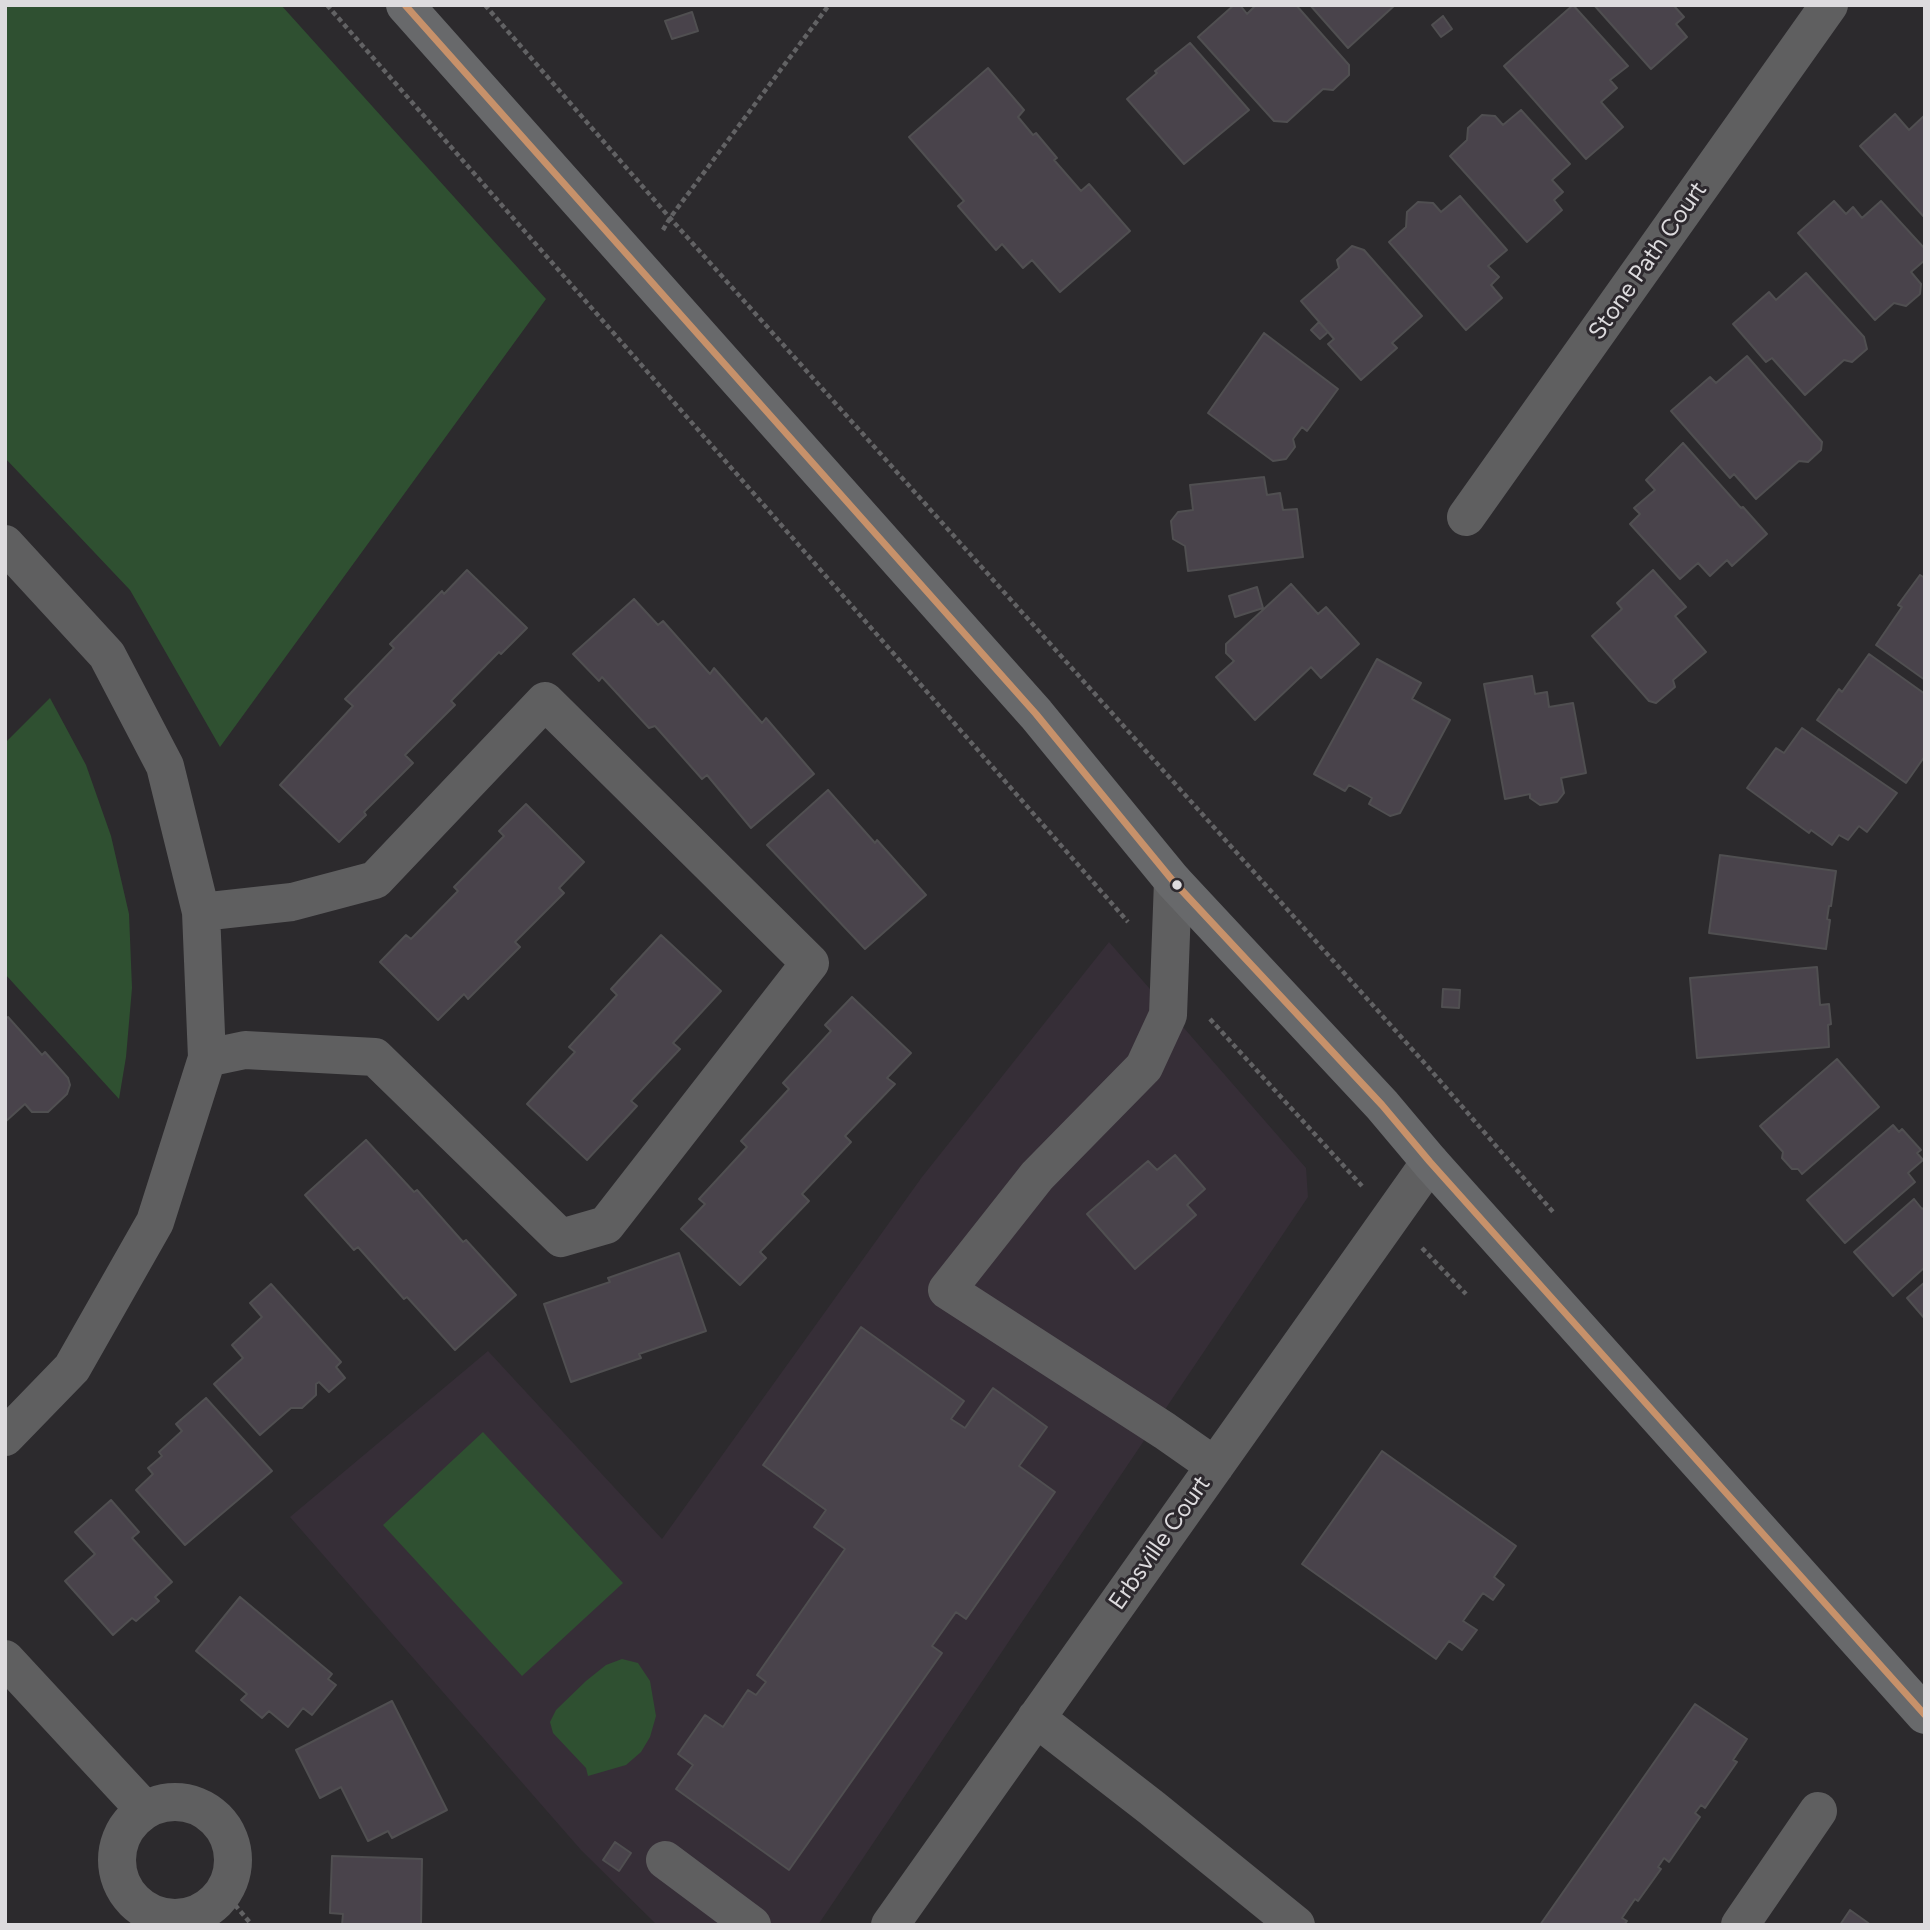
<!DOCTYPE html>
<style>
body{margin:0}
#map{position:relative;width:1930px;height:1930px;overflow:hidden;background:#2c2a2d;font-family:Figtree,sans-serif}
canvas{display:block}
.frame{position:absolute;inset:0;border:7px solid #dddbde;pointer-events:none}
</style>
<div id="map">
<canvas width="1930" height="1930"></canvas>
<div class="frame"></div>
</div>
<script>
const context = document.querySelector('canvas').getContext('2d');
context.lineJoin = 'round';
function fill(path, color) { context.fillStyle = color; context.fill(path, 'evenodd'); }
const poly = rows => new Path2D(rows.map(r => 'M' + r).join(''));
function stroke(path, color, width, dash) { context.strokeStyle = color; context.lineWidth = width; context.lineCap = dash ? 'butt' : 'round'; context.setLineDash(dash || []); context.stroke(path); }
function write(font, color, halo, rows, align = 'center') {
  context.font = font + ' Figtree,sans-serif'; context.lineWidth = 6; context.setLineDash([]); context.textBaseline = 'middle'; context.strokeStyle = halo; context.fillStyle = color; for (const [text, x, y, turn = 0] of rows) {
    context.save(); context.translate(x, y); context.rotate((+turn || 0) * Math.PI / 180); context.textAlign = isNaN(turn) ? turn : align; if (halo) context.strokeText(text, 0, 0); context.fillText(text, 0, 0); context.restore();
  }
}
fill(poly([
 [1109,942,1306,1168,1308,1197,818,1925,657,1925,581,1850,290,1517,488,1351,662,1539,922,1177]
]), '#362e37');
fill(poly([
 [5,5,281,5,546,299,220,747,130,590,5,458],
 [50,698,86,765,111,836,129,914,132,988,126,1057,119,1099,5,974,5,743],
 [483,1432,623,1583,522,1676,383,1525],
 [622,1659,638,1663,650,1681,656,1716,650,1737,641,1752,626,1765,588,1776,586,1768,553,1733,550,1722,556,1710,586,1681,606,1665]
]), '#2f5031');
const building = poly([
 [1234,5,1240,5,1247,14,1256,5,1296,5,1349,65,1349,75,1333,90,1323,89,1287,122,1274,121,1198,37,1234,5],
 [1310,5,1395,5,1348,48,1310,5],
 [1573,5,1628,66,1610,80,1617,88,1601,102,1623,127,1586,159,1504,66,1573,5],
 [1594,5,1676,5,1675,7,1684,17,1676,24,1687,37,1651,69,1594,5],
 [692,12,698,31,672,39,665,21,692,12],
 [1443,16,1452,29,1441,37,1432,25,1443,16],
 [1190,43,1249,110,1184,164,1127,99,1157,73,1155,71,1190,43],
 [988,68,1024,110,1018,117,1033,135,1036,133,1057,158,1054,160,1081,191,1089,184,1130,231,1060,292,1032,260,1023,268,1002,244,996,250,958,206,964,201,909,137,988,68],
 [1521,110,1570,164,1552,180,1563,192,1554,200,1562,210,1527,242,1450,156,1467,140,1468,128,1482,115,1495,116,1503,125,1521,110],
 [1895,114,1909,130,1925,115,1925,218,1860,146,1895,114],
 [1460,196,1507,250,1488,266,1499,277,1491,285,1502,298,1466,330,1389,242,1406,227,1407,212,1418,202,1433,203,1441,212,1460,196],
 [1834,201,1846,214,1853,207,1862,218,1881,201,1925,249,1925,260,1911,272,1921,284,1920,294,1906,306,1894,303,1875,320,1798,233,1834,201],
 [1352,246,1364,250,1422,316,1392,343,1397,348,1361,380,1328,344,1334,339,1301,301,1339,268,1337,260,1352,246],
 [1806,273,1864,337,1867,349,1852,362,1844,360,1805,395,1772,358,1766,362,1733,324,1769,292,1776,300,1806,273],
 [1319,322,1328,332,1320,339,1311,330,1319,322],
 [1264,333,1338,389,1307,431,1302,427,1293,439,1295,447,1286,459,1273,461,1208,413,1264,333],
 [1747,356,1822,442,1821,450,1808,462,1799,461,1756,499,1734,474,1730,478,1671,411,1710,377,1716,383,1747,356],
 [1683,443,1741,508,1743,507,1767,534,1732,566,1727,560,1710,576,1698,563,1680,579,1630,524,1640,514,1634,508,1655,490,1646,480,1683,443],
 [1264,477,1267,495,1280,493,1283,510,1297,509,1303,557,1188,571,1185,546,1173,539,1171,521,1178,512,1193,510,1190,485,1264,477],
 [467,570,527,628,501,654,499,652,451,701,455,705,405,755,413,763,364,812,366,815,339,842,280,785,353,706,345,699,394,648,390,644,442,591,444,594,467,570],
 [1653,570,1686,607,1675,616,1706,652,1673,680,1675,687,1656,703,1649,701,1592,636,1622,609,1617,603,1653,570],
 [1920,575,1925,578,1925,680,1876,645,1902,607,1898,605,1920,575],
 [1291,584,1318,614,1326,607,1359,644,1321,678,1311,667,1255,720,1216,677,1234,661,1226,653,1226,644,1291,584],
 [1257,587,1263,608,1235,617,1229,596,1257,587],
 [634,599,658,625,663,621,710,674,714,668,762,723,766,718,814,774,751,828,707,775,702,779,655,726,649,728,602,677,599,681,573,654,634,599],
 [1869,654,1925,694,1925,756,1906,783,1817,720,1839,689,1842,692,1869,654],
 [1377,659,1421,683,1412,699,1450,720,1400,813,1390,816,1369,804,1372,798,1349,785,1345,791,1314,774,1377,659],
 [1532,676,1535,694,1547,692,1549,707,1573,703,1586,773,1561,778,1564,793,1557,802,1540,805,1530,798,1530,794,1505,799,1484,684,1532,676],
 [1802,728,1897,793,1867,832,1859,826,1848,840,1839,835,1832,845,1811,830,1809,833,1747,788,1776,748,1784,753,1802,728],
 [828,790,875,843,877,840,926,895,865,949,767,845,828,790],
 [526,804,584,862,559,888,564,893,515,942,520,947,468,999,464,994,438,1020,380,962,406,935,411,939,458,891,454,887,504,836,499,831,526,804],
 [1720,855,1836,871,1831,906,1829,906,1827,919,1830,920,1826,949,1709,933,1720,855],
 [661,935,721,991,673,1043,680,1049,631,1101,637,1106,587,1160,527,1104,575,1052,569,1047,617,995,611,989,661,935],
 [1817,967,1820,1005,1829,1004,1831,1024,1828,1025,1829,1047,1697,1058,1690,978,1817,967],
 [1443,989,1460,990,1459,1008,1442,1007,1443,989],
 [852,997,911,1053,887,1078,895,1084,845,1136,851,1142,802,1194,809,1201,760,1252,766,1258,740,1285,681,1229,705,1204,699,1199,747,1147,741,1141,789,1089,783,1083,831,1031,825,1025,852,997],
 [8,1017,42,1055,45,1052,68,1078,70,1085,67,1094,48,1112,32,1112,25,1104,5,1122,5,1019,8,1017],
 [1837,1059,1879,1107,1802,1174,1798,1169,1792,1169,1782,1158,1783,1152,1760,1126,1837,1059],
 [1893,1125,1899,1132,1902,1129,1921,1150,1917,1153,1923,1160,1908,1173,1915,1182,1845,1243,1807,1200,1893,1125],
 [366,1140,414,1192,417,1190,463,1242,466,1240,516,1295,455,1350,407,1297,404,1299,358,1247,354,1250,305,1195,366,1140],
 [1175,1155,1205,1189,1187,1205,1196,1215,1135,1269,1087,1214,1148,1161,1157,1170,1175,1155],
 [1914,1199,1922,1209,1925,1207,1925,1267,1893,1296,1854,1252,1914,1199],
 [679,1253,706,1331,639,1354,641,1358,571,1382,544,1304,610,1282,608,1278,679,1253],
 [1925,1282,1925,1319,1907,1298,1925,1282],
 [271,1284,341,1362,336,1367,345,1378,329,1392,319,1382,316,1384,316,1395,302,1408,291,1408,260,1435,214,1384,243,1358,232,1345,262,1317,250,1303,271,1284],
 [861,1327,964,1401,951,1419,965,1428,993,1388,1047,1427,1019,1466,1055,1492,966,1619,956,1612,932,1646,942,1653,789,1870,676,1789,693,1765,678,1754,705,1715,723,1727,748,1690,756,1695,766,1682,757,1675,845,1549,814,1527,826,1510,763,1465,861,1327],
 [206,1398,272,1471,185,1545,136,1490,153,1474,148,1468,162,1456,159,1452,182,1431,176,1424,206,1398],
 [1382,1451,1516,1546,1494,1577,1504,1585,1493,1600,1483,1593,1463,1621,1477,1630,1462,1650,1449,1641,1436,1659,1302,1564,1382,1451],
 [111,1500,139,1532,132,1538,172,1582,155,1597,159,1601,136,1621,132,1618,113,1635,65,1581,95,1554,75,1532,111,1500],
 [240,1597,332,1674,328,1679,336,1685,312,1715,303,1708,288,1727,269,1711,262,1718,241,1700,247,1694,196,1651,240,1597],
 [392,1701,447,1810,392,1838,388,1831,368,1841,341,1787,320,1798,296,1750,392,1701],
 [1695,1704,1747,1739,1733,1760,1737,1762,1705,1808,1701,1805,1695,1813,1700,1817,1669,1862,1664,1858,1658,1867,1661,1869,1638,1901,1635,1899,1622,1918,1627,1921,1624,1925,1540,1925,1695,1704],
 [615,1842,631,1853,619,1871,603,1860,615,1842],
 [332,1856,422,1859,421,1925,342,1925,343,1914,330,1913,332,1856],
 [1850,1910,1871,1925,1840,1925,1850,1910]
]);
fill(building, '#49434b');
stroke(building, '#504f51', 2);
stroke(poly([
 [327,5,1128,922],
 [485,5,670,218,1428,1067,1553,1212],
 [663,230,670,218,829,5],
 [1210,1019,1362,1186],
 [1422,1248,1466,1294],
 [224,1892,252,1925]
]), '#626264', 4.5, [5, 3.5]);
stroke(poly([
 [1466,517,1829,5],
 [5,544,107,655,165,766,201,912,207,1058,155,1222,72,1368,5,1437],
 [1173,881,1168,1015,1144,1067,1037,1176,947,1290,1165,1431,1215,1466],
 [201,912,292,902,375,880,545,701,810,963,606,1225,561,1238,375,1057,245,1050,207,1058],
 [5,1659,145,1810],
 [1036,1718,1152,1808,1296,1925],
 '117 1860a58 58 0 1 1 116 0a58 58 0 1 1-116 0Z',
 [665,1860,752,1925],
 [890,1925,1430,1162],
 [1740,1925,1818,1811]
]), '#5f5f60', 38);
stroke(poly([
 [405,5,1036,714,1173,881,1382,1105,1430,1162,1925,1715]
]), '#68696b', 38);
stroke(poly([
 [405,5,1036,714,1173,881,1382,1105,1430,1162,1925,1715]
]), '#c7916a', 7);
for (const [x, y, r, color] of [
 [1177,885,6,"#dddbde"]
]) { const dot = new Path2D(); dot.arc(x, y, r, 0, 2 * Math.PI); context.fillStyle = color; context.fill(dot); stroke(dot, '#2d292e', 2.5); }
write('24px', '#dddbde', '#2d292e', [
 ["Stone Path Court",1648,261,-55],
 ["Erbsville Court",1160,1543,-55]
]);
</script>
